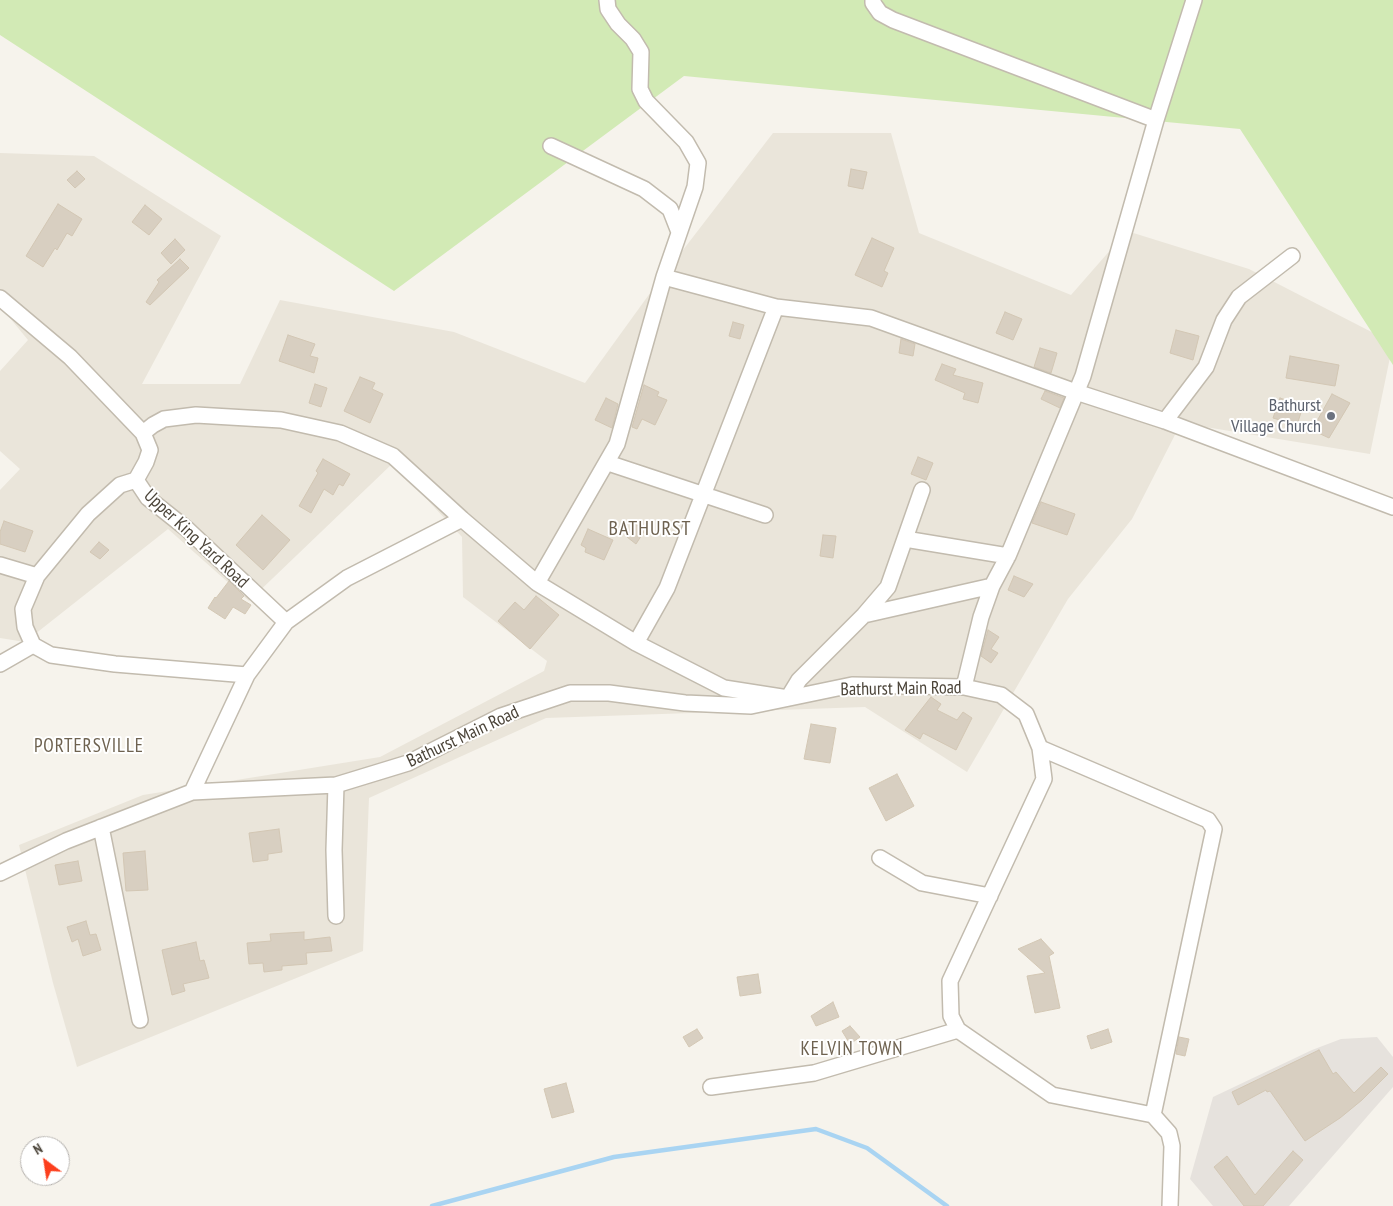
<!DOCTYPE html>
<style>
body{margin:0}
#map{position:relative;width:1393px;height:1206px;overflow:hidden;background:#f6f3ec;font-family:"PT Sans Narrow",sans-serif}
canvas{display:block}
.north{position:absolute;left:20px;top:1136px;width:50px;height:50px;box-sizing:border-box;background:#fff;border:1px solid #b7b4b0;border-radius:50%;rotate:329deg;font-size:14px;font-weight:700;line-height:20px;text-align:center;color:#4b4439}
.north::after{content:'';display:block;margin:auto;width:18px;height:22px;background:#fc3f1d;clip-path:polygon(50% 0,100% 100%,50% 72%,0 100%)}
</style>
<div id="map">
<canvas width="1393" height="1206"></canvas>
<div class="north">N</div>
</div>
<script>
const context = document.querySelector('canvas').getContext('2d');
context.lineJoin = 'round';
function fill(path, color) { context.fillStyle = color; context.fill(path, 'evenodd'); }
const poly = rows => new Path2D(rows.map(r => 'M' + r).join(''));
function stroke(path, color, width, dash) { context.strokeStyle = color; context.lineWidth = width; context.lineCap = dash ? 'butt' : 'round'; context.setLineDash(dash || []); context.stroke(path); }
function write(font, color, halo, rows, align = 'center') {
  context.font = font + ' "PT Sans Narrow",sans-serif'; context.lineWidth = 4; context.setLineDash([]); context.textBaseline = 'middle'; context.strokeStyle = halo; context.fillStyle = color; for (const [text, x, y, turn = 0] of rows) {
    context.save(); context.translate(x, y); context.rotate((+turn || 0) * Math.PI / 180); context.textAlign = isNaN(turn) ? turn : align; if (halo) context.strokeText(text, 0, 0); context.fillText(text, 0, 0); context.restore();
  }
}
fill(poly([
 [773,133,891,133,919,233,1071,295,1127,231,1249,269,1393,343,1370,454,1181,423,1132,519,1068,599,967,772,865,707,546,718,369,798,363,951,77,1067,53,983,19,845,143,795,380,757,544,671,547,661,463,597,462,537,393,463,249,601,168,529,25,642,0,638,0,490,20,469,0,451,0,371,28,340,0,306,0,153,94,156,221,236,142,384,240,384,280,300,454,332,585,383,653,289]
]), '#eae5da');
fill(poly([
 [1377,1037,1393,1057,1393,1087,1289,1206,1213,1206,1190,1179,1213,1097,1312,1050,1341,1039]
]), '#e6e2dd');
fill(poly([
 [0,0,1393,0,1393,365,1240,129,684,76,394,291,0,35]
]), '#d2eab5');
stroke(poly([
 [432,1206,614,1157,816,1129,867,1148,947,1206]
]), '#a9d4f2', 4.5);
const building = poly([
 [851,169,867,172,863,189,848,186,851,169],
 [77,171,85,179,75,188,67,180,77,171],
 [58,204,82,219,72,236,67,233,57,250,55,248,43,267,26,256,58,204],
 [145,205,162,219,149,235,132,222,145,205],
 [872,238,894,248,884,271,888,273,882,287,855,275,872,238],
 [175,239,185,250,171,264,161,253,175,239],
 [180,259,189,268,150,305,146,302,159,282,157,280,180,259],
 [1005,312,1022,319,1013,340,996,333,1005,312],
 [733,322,744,325,740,339,729,336,733,322],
 [1176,330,1199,336,1193,360,1170,353,1176,330],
 [288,335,315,344,310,356,318,358,314,373,279,361,288,335],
 [901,339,915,344,913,356,899,353,901,339],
 [1040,348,1057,353,1051,373,1034,367,1040,348],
 [1290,356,1339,365,1335,386,1286,378,1290,356],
 [942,364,956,369,953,375,983,383,978,403,963,399,965,393,935,380,942,364],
 [360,377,375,383,372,389,383,394,370,423,344,411,360,377],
 [315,384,327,388,321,407,309,403,315,384],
 [644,385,659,392,657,396,667,400,655,425,642,419,637,429,632,427,644,385],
 [1045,391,1064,398,1060,408,1041,399,1045,391],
 [1332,394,1350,403,1329,438,1312,430,1332,394],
 [606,398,618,404,612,428,595,420,606,398],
 [1280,398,1303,406,1297,425,1273,418,1280,398],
 [918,457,933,463,926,480,911,474,918,457],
 [323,459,350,474,343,486,339,484,333,495,324,489,311,513,299,506,318,473,316,471,323,459],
 [1041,502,1075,514,1067,535,1032,523,1041,502],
 [262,515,290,540,263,570,236,545,262,515],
 [4,521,33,531,25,552,0,544,0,532,4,521],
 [635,524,645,530,636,544,627,537,635,524],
 [588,529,613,540,604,560,585,552,586,548,581,545,588,529],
 [823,535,836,536,833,558,820,556,823,535],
 [99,542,109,550,100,559,90,552,99,542],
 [1014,576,1033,584,1024,597,1008,590,1014,576],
 [229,581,244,596,241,599,251,605,245,614,233,607,225,619,208,608,215,597,216,598,229,581],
 [536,596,559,615,530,649,498,621,515,602,524,610,536,596],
 [988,630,999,637,991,649,998,653,991,663,981,656,988,630],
 [931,697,941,704,937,710,957,720,963,712,972,718,956,750,923,733,920,739,905,730,931,697],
 [811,724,836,728,830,763,804,759,811,724],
 [897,774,914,806,886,821,869,788,897,774],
 [279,829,282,852,268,854,268,860,253,862,249,833,279,829],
 [145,851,148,890,126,891,123,853,145,851],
 [78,861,82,881,59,885,55,865,78,861],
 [86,921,90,935,96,934,101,950,83,956,78,939,72,942,67,927,86,921],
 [304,932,304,940,330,937,332,951,306,953,307,964,282,966,282,970,264,972,263,963,249,964,247,943,271,941,270,934,304,932],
 [1041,939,1054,953,1049,956,1060,1008,1035,1013,1027,976,1045,973,1018,949,1041,939],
 [196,942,200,961,204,960,209,978,183,984,185,991,172,995,162,950,196,942],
 [758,974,761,993,740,996,737,977,758,974],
 [833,1002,839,1017,816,1026,811,1016,833,1002],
 [850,1026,860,1037,850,1044,842,1031,850,1026],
 [697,1029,703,1038,689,1047,683,1037,697,1029],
 [1108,1029,1112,1042,1091,1049,1087,1036,1108,1029],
 [1179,1037,1189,1039,1185,1056,1176,1054,1179,1037],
 [1319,1050,1333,1074,1336,1072,1354,1093,1381,1067,1388,1074,1362,1100,1340,1118,1305,1141,1270,1091,1267,1092,1266,1090,1238,1105,1232,1092,1319,1050],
 [566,1083,574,1112,552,1118,544,1089,566,1083],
 [1293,1151,1303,1160,1263,1206,1244,1206,1214,1167,1227,1156,1255,1195,1293,1151]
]);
fill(building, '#d8cfc1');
stroke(building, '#d3c7b4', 1);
const minor = poly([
 [873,0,873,3,880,13,893,20,1156,120],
 [551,146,644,189,670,209,679,232],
 [664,277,776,307,871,318,1076,392,1165,421,1393,507],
 [0,298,70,357,143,433,150,450,146,462,136,480,148,498,187,529,286,622],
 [1165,421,1206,367,1224,320,1239,297,1292,256],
 [143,433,153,425,164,419,196,415,281,420,340,433,393,456,462,519,537,583,636,643,724,688,788,698,799,680,864,615,888,587,922,490],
 [608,463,765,515],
 [136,480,120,485,88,514,37,576,23,609,25,627,33,645,51,655,115,664,247,675],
 [905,539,1008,556],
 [0,565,37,576],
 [537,583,617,444,664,277,695,187,698,163,686,142,646,101,640,89,641,52,633,39,618,24,608,9,607,0],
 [864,615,992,586],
 [636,643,667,588,776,307],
 [0,664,33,645],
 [964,687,981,617,992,586,1008,556,1083,376,1156,120,1194,0],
 [1040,748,1208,820,1214,829,1153,1115],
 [336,785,334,850,336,916],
 [192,792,247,675,286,622,347,578,462,519],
 [101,827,140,1020],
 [880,858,922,883,990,896],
 [0,873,66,841,192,792,336,785,408,763,501,716,570,693,609,693,685,703,751,706,852,685,964,687,1001,695,1026,714,1040,748,1044,779,950,981,951,1016,958,1030,1052,1095,1153,1115,1169,1133,1172,1146,1170,1206],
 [711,1087,814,1073,958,1030]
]);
stroke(minor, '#c2bbae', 18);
stroke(minor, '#fff', 15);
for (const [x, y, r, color] of [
 [1331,416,5,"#6b7280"]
]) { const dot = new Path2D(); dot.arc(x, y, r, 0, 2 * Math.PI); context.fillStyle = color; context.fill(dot); stroke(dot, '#fff', 2); }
write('18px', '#5b616d', '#fff', [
 ["Bathurst",1321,406],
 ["Village Church",1321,427]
], 'right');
write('18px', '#4b4439', '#fff', [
 ["Upper King Yard Road",196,539,43],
 ["Bathurst Main Road",901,689,-1],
 ["Bathurst Main Road",463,737,-25]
]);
context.letterSpacing = '1px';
write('19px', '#6e6250', '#fff', [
 ["PORTERSVILLE",89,747],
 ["KELVIN TOWN",852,1050]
]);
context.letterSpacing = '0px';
context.letterSpacing = '1px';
write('20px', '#6e6250', '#fff', [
 ["BATHURST",650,529]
]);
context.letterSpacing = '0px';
</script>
